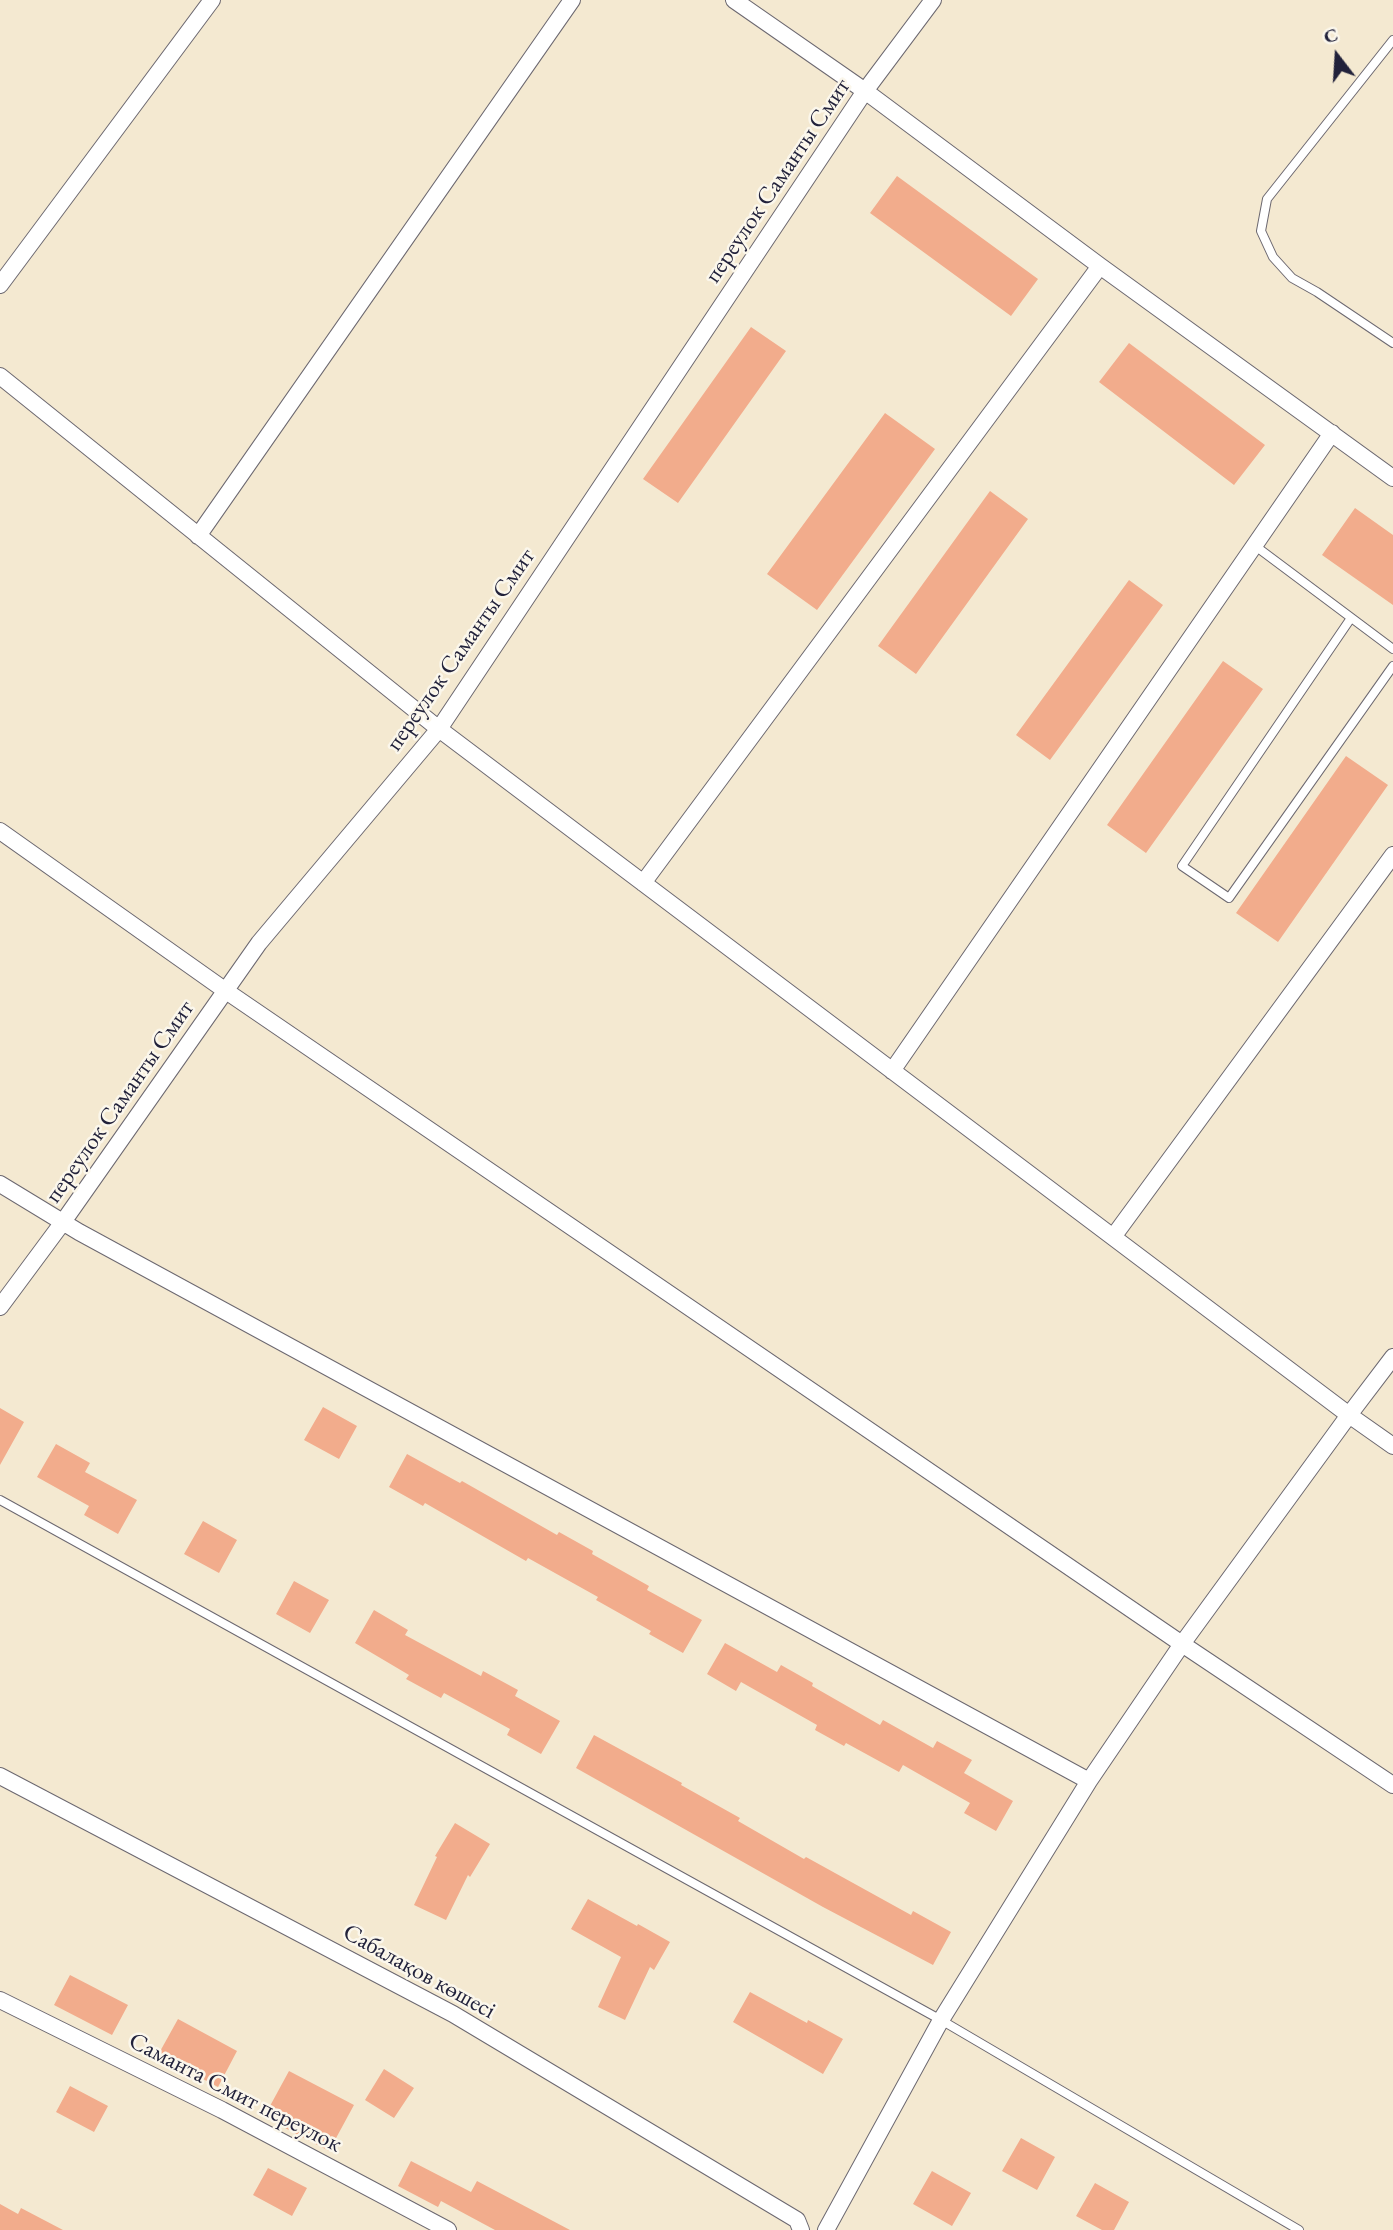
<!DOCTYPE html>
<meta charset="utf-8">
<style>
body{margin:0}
#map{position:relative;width:1393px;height:2230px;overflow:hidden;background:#f4e9d1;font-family:"EB Garamond",serif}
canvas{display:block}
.north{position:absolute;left:1302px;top:21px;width:70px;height:70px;-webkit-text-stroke:5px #fbf7ec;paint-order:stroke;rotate:343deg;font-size:19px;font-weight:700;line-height:28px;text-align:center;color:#22223b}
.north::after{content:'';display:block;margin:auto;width:24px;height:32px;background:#22223b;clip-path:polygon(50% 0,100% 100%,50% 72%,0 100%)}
</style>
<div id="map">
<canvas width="1393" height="2230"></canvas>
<div class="north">С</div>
</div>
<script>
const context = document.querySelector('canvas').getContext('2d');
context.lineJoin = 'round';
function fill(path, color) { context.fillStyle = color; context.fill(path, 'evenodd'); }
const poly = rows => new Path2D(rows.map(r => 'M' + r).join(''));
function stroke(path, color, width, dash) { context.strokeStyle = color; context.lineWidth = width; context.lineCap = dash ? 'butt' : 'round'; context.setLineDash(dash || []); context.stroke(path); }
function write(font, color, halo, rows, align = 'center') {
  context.font = font + ' "EB Garamond",serif'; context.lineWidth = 5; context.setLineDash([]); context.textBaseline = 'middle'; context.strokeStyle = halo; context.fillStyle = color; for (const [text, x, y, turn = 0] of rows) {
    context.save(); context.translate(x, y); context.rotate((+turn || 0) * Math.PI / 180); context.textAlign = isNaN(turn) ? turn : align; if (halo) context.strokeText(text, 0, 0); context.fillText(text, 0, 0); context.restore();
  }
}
fill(poly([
 [897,176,1038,279,1011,316,870,213],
 [751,327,786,351,678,503,643,479],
 [1129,343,1265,445,1234,485,1099,382],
 [885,413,935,449,817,610,767,574],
 [990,491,1028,519,916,674,878,646],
 [1355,508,1393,535,1393,605,1322,555],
 [1129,580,1163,605,1050,760,1016,735],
 [1223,661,1263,689,1146,853,1107,825],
 [1346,756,1388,785,1278,942,1236,913],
 [323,1407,357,1426,339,1459,304,1440],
 [0,1408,24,1422,0,1465],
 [56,1444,90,1463,85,1472,137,1500,118,1534,84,1515,89,1506,37,1477],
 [407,1454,460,1483,462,1481,557,1535,559,1532,593,1551,592,1554,649,1586,647,1590,702,1620,683,1653,649,1634,651,1631,596,1600,598,1597,528,1558,526,1561,425,1503,423,1506,389,1487],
 [203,1521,237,1540,219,1573,184,1554],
 [294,1581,329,1600,310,1633,276,1614],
 [374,1610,408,1630,405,1635,481,1676,483,1671,518,1690,515,1696,560,1721,541,1754,507,1735,510,1729,444,1693,441,1698,406,1679,409,1675,355,1643],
 [725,1643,777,1672,781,1665,813,1683,812,1686,880,1725,883,1720,933,1748,937,1741,972,1760,964,1773,1013,1801,996,1831,964,1813,970,1803,903,1765,899,1772,846,1743,844,1746,815,1730,817,1725,741,1682,736,1691,707,1674],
 [594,1735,682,1783,681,1785,740,1818,738,1821,804,1859,806,1857,911,1915,913,1911,951,1932,933,1965,823,1907,576,1768],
 [455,1823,490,1844,470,1877,468,1875,446,1920,414,1905,437,1857,435,1856],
 [588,1899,637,1926,638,1924,670,1942,654,1970,650,1967,625,2020,598,2007,621,1957,571,1929],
 [70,1975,128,2005,112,2035,54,2005],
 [750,1992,807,2023,808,2020,843,2039,823,2074,733,2022],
 [178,2019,237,2051,218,2087,158,2055],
 [384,2069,414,2088,394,2118,365,2100],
 [289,2071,354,2105,329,2151,264,2117],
 [70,2086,108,2106,94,2132,56,2112],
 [1021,2138,1055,2157,1037,2190,1002,2171],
 [411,2161,471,2192,477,2181,570,2230,495,2230,441,2201,438,2207,398,2186],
 [268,2168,307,2188,292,2216,253,2195],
 [932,2171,971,2193,952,2226,913,2204],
 [1095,2183,1129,2202,1114,2230,1102,2230,1076,2216],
 [0,2204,18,2214,21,2208,63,2230,0,2230]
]), '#f2ac8c');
const lane = poly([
 [1393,40,1267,199,1261,231,1273,257,1292,278,1317,292,1393,343],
 [1254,545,1393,649],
 [1351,618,1182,866,1229,898,1393,666],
 [0,1500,941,2020,1299,2230]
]);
const street = poly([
 [734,0,865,91,1100,266,1393,478],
 [0,285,212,0],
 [0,376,439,729,1349,1415,1393,1446],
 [198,536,572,0],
 [0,831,226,991,1182,1644,1393,1785],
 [643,883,1100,266],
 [892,1071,1332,433],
 [0,1184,79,1232,1089,1781],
 [1113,1237,1393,855],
 [0,1307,63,1222,259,943,439,729,865,91,933,0],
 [0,1776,453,2014,797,2220,801,2230],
 [0,2000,222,2110,448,2230],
 [826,2230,941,2020,1089,1781,1182,1644,1349,1415,1393,1357]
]);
stroke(lane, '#6c6870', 10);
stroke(street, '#6c6870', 18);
stroke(lane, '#fff', 8);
stroke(street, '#fff', 16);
write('24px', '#22223b', '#fbf7ec', [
 ["переулок Саманты Смит",778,181,-56],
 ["переулок Саманты Смит",461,650,-55],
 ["переулок Саманты Смит",120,1102,-55],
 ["Сабалақов көшесі",419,1972,29],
 ["Саманта Смит переулок",235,2093,27]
]);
</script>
